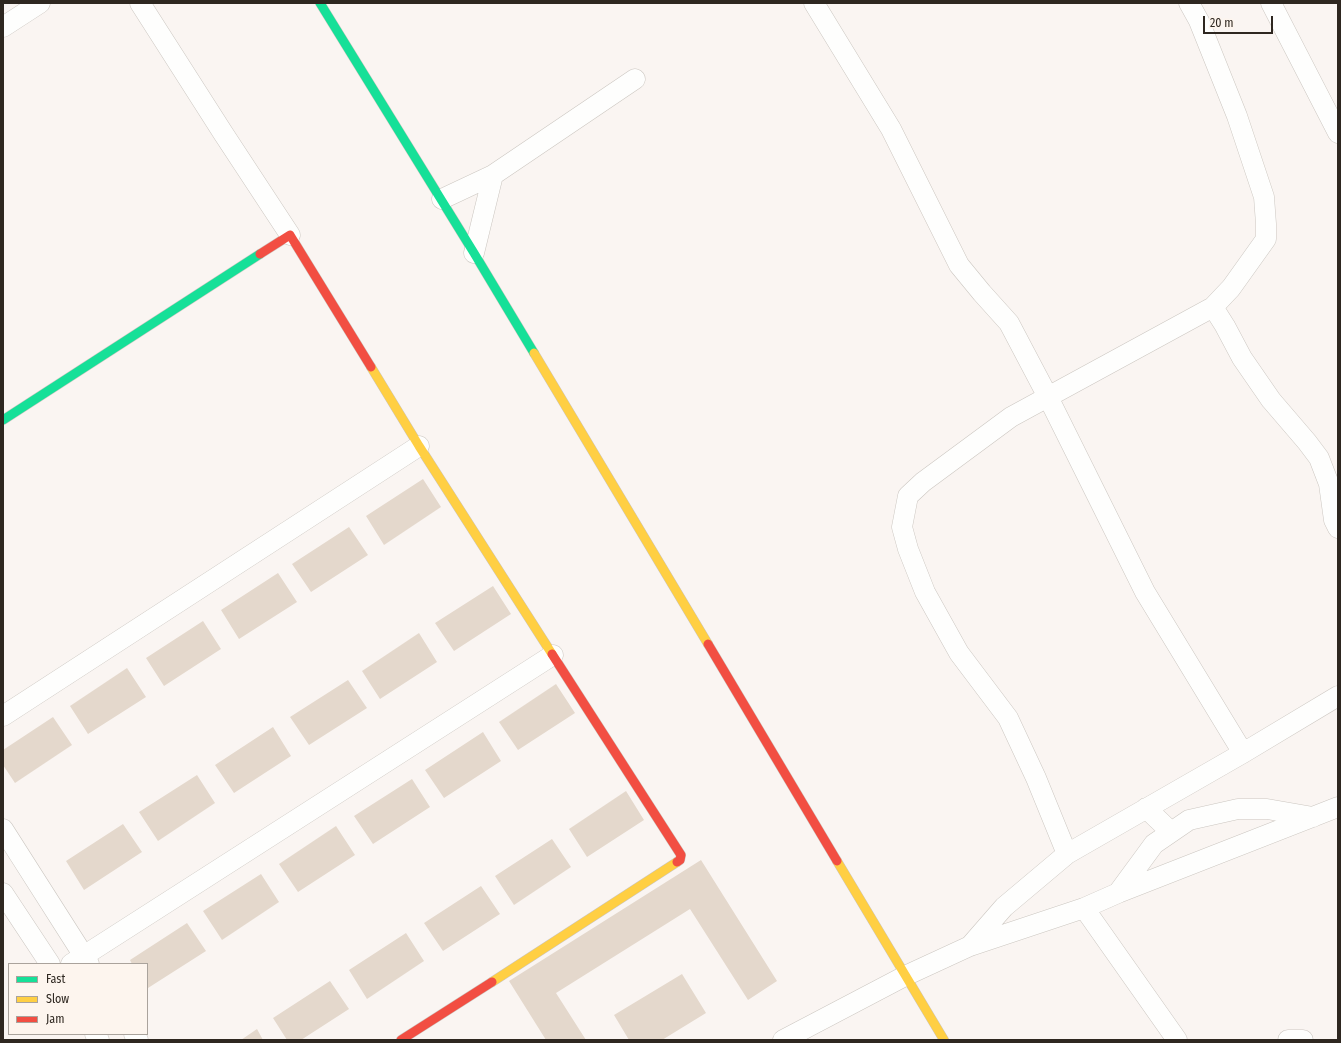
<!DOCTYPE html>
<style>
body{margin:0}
#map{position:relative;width:1341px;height:1043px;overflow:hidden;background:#faf5f2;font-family:"Fira Sans Condensed",sans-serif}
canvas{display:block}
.frame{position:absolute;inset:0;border:4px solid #2e2720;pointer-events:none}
.legend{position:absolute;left:8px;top:963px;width:140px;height:72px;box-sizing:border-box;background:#fdf5ee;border:1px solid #aaa39c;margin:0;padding:5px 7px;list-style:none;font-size:12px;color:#2e2720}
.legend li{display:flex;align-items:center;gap:8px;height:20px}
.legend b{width:20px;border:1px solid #aaa39c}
.scale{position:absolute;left:1203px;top:16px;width:70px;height:18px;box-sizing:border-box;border:2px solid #2e2720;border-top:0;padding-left:5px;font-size:12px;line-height:14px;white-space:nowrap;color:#2e2720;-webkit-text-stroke:3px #fdf5ee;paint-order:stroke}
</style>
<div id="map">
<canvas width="1341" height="1043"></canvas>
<div class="frame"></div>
<ul class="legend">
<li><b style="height:5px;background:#16e098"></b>Fast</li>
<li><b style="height:5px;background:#ffcf43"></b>Slow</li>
<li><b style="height:5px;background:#f24e42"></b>Jam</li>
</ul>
<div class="scale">20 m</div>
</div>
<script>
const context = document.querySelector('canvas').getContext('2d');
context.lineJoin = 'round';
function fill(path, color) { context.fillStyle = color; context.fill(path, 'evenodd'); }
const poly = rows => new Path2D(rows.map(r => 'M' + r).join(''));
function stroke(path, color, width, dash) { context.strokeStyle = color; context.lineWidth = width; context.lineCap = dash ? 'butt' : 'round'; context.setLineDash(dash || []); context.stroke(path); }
fill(poly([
 [423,479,441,507,384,545,366,516],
 [349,527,368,555,311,592,292,564],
 [278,573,297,602,239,639,221,610],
 [493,586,511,614,454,651,435,623],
 [203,621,221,649,164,686,146,658],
 [419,633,437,662,380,699,362,671],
 [127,668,146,697,88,734,70,706],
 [348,680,367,708,309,745,290,717],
 [556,684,575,713,518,750,499,722],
 [53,717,72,745,15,783,3,765,3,750],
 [273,727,291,756,234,793,215,765],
 [483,732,501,761,444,798,425,770],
 [197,775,215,803,158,841,139,812],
 [412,779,430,807,373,844,354,816],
 [626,791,644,820,587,857,569,829],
 [123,824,142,852,84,890,66,861],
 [336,826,355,855,298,892,279,864],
 [552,839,571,867,514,905,495,876],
 [701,860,777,981,748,1000,690,909,556,993,586,1040,546,1040,509,981],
 [261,874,279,902,222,940,203,911],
 [481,886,500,914,443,951,424,923],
 [187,923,206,951,148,988,147,987,147,964,132,964,130,960],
 [406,933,424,961,367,999,349,970],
 [682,974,706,1013,662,1040,629,1040,614,1015],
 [330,981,349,1009,301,1040,287,1040,273,1018],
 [257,1029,263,1040,241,1040]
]), '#e4d8cc');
const street = poly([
 [140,3,223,133,290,235],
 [814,3,891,129,959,265,982,293,1009,323,1048,397,1145,592,1243,753],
 [1189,3,1199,21,1237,116,1264,197,1266,224,1266,239,1231,288,1213,307,1225,326,1242,358,1271,400,1307,442,1319,458,1329,484,1334,520,1338,528],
 [1271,3,1338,133],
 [3,27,40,3],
 [442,199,493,175,635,79],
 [474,253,493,175],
 [3,716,419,446],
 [1146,808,1171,832],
 [3,829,89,964],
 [1067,854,1036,778,1008,718,959,653,925,592,908,549,902,527,908,496,923,482,1011,417,1213,307],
 [3,893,50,964],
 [1118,893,1154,844,1189,820,1238,809,1267,809,1313,817],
 [1084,908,1177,1040],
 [970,946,1004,907,1067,854,1243,753,1338,696],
 [71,964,553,655],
 [95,1034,99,1040],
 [134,1034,138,1040],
 [783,1040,905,976,970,946,1084,908,1118,893,1338,807],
 [1288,1040,1303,1040]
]);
const fast = poly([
 [320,3,474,253,534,353],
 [3,420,260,254]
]);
const slow = poly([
 [534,353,708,644],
 [371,367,419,446,552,654],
 [837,861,944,1040],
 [492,982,677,862]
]);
const jam = poly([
 [260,254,290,235,371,367],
 [708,644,837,861],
 [552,654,681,855,680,860,677,862],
 [401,1040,492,982]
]);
stroke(street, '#cbc6c0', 21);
stroke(fast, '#cbc6c0', 10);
stroke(slow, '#cbc6c0', 10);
stroke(jam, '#cbc6c0', 10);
stroke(street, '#fefefd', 20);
stroke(fast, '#16e098', 9);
stroke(slow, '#ffcf43', 9);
stroke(jam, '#f24e42', 9);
</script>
